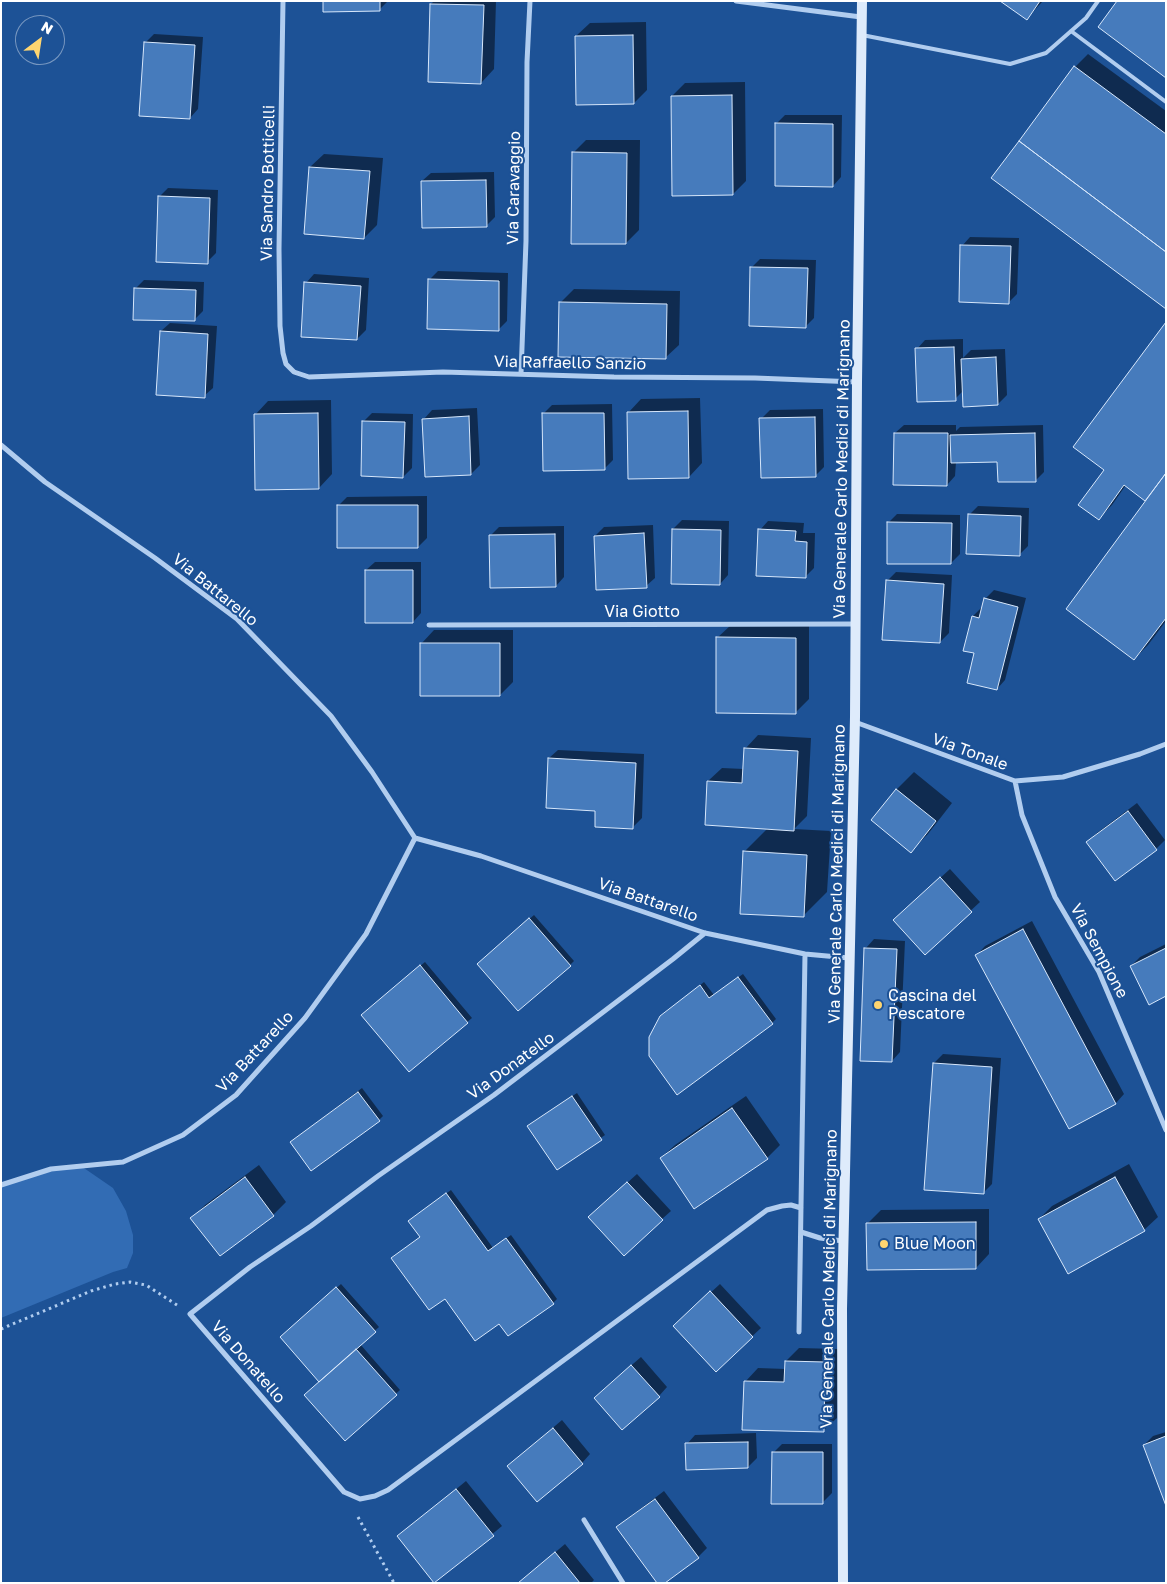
<!DOCTYPE html>
<style>
body{margin:0}
#map{position:relative;width:1167px;height:1584px;overflow:hidden;background:#1d5296;font-family:"Golos Text",sans-serif}
canvas{display:block}
.frame{position:absolute;inset:0;border:2px solid #fff;pointer-events:none}
.north{position:absolute;left:15px;top:15px;width:50px;height:50px;box-sizing:border-box;background:#1d5296;border:1px solid #7797c0;border-radius:50%;rotate:31deg;font-size:14px;font-weight:700;line-height:20px;text-align:center;color:#fff}
.north::after{content:'';display:block;margin:auto;width:18px;height:22px;background:#fed570;clip-path:polygon(50% 0,100% 100%,50% 72%,0 100%)}
</style>
<div id="map">
<canvas width="1167" height="1584"></canvas>
<div class="frame"></div>
<div class="north">N</div>
</div>
<script>
const context = document.querySelector('canvas').getContext('2d');
context.lineJoin = 'round';
function fill(path, color) { context.fillStyle = color; context.fill(path, 'evenodd'); }
const poly = rows => new Path2D(rows.map(r => 'M' + r).join(''));
function stroke(path, color, width, dash) { context.strokeStyle = color; context.lineWidth = width; context.lineCap = dash ? 'butt' : 'round'; context.setLineDash(dash || []); context.stroke(path); }
function write(font, color, halo, rows, align = 'center') {
  context.font = font + ' "Golos Text",sans-serif'; context.lineWidth = 4; context.setLineDash([]); context.textBaseline = 'middle'; context.strokeStyle = halo; context.fillStyle = color; for (const [text, x, y, turn = 0] of rows) {
    context.save(); context.translate(x, y); context.rotate((+turn || 0) * Math.PI / 180); context.textAlign = isNaN(turn) ? turn : align; if (halo) context.strokeText(text, 0, 0); context.fillText(text, 0, 0); context.restore();
  }
}
fill(poly([
 [81,1166,113,1188,126,1211,133,1235,133,1253,127,1268,113,1272,1,1318,1,1185,51,1169]
]), '#326cb4');
fill(poly([
 [324,1,388,1,380,9],
 [434,1,496,1,494,69,481,83,431,4],
 [1002,1,1043,1,1027,18],
 [646,22,647,90,634,103,576,36,590,23],
 [154,34,203,37,198,109,190,118,145,43],
 [1088,54,1166,111,1166,308,1075,67],
 [745,82,746,181,733,194,672,96,685,83],
 [785,115,842,115,841,177,833,186,776,124],
 [586,140,640,140,639,230,626,243,573,153],
 [324,154,383,158,377,225,364,238,310,167],
 [494,172,495,217,486,226,422,181,431,173],
 [168,188,218,190,216,253,207,262,159,197],
 [970,237,1019,238,1017,294,1008,303,962,246],
 [760,259,816,260,814,318,805,327,751,268],
 [438,271,508,273,507,321,498,330,429,280],
 [314,274,369,278,366,330,357,339,306,283],
 [144,280,204,282,203,311,194,320,135,289],
 [574,289,680,291,679,345,665,358,561,302],
 [170,323,217,326,213,388,204,396,161,331],
 [1166,324,1166,621,1148,645,1134,659,1147,500,1126,485,1112,505,1099,518,1106,470],
 [963,339,963,358,971,350,1005,349,1007,395,998,404,963,391,955,399,917,349,925,340],
 [700,398,702,463,689,477,628,413,641,399],
 [331,400,332,474,319,488,255,415,268,401],
 [612,404,613,460,604,469,543,414,552,405],
 [477,408,480,465,471,474,424,419,432,410],
 [823,409,824,467,815,476,761,419,770,410],
 [372,413,413,414,412,468,403,477,364,421],
 [904,425,956,425,956,431,960,427,1043,425,1044,472,1035,481,998,461,956,462,955,476,947,485,895,433],
 [427,496,427,538,418,547,338,506,347,497],
 [978,506,1029,508,1028,546,1019,555,969,515],
 [897,514,960,515,960,554,951,563,888,523],
 [682,520,729,521,728,575,720,584,673,529],
 [768,521,804,523,803,533,815,533,814,568,805,577,760,530],
 [653,525,655,578,646,586,595,536,604,527],
 [564,526,564,577,556,586,490,536,499,527],
 [375,562,421,562,421,613,413,622,366,570],
 [896,572,952,575,949,633,940,642,887,581],
 [994,590,1026,598,1005,680,997,689,976,652,964,650,973,616,982,607,985,599],
 [731,625,809,625,809,699,795,713,717,638],
 [434,630,513,630,513,682,500,695,421,644],
 [758,735,811,738,807,816,794,829,831,831,827,892,803,916,744,852,768,828,708,781,722,768,744,769,745,749],
 [558,750,644,754,642,818,633,827,597,810,549,758],
 [914,772,952,803,928,834,911,851,872,820,897,789],
 [1137,803,1165,840,1156,849,1116,879,1088,842,1097,833],
 [950,869,980,902,925,953,903,912],
 [534,915,574,961,570,965,483,960],
 [1032,921,1124,1094,1116,1103,1069,1127,977,955,985,946],
 [874,939,905,941,900,1052,892,1061,866,948],
 [1166,944,1166,995,1131,966,1140,957],
 [425,962,472,1018,409,1070,366,1011],
 [743,974,776,1019,772,1023,666,1013,704,982,714,995],
 [943,1054,1001,1058,992,1184,983,1193,934,1063],
 [362,1088,383,1116,379,1120,291,1142],
 [577,1093,605,1135,557,1168,533,1122],
 [746,1096,780,1145,767,1158,661,1158,675,1145],
 [1129,1164,1158,1217,1144,1230,1039,1219,1052,1206],
 [259,1165,286,1202,273,1215,220,1255,192,1218,205,1205],
 [637,1174,671,1211,662,1219,598,1209],
 [451,1190,493,1248,511,1235,557,1299,553,1303,499,1322,445,1297,414,1217],
 [989,1209,989,1254,976,1268,867,1224,881,1210],
 [341,1284,379,1327,360,1344,400,1390,345,1439,320,1382,285,1334],
 [720,1284,761,1328,716,1370,684,1317],
 [799,1348,838,1349,837,1418,823,1431,745,1382,758,1368,786,1369,786,1361],
 [641,1357,667,1387,659,1396,604,1389],
 [562,1420,590,1454,582,1463,508,1466],
 [1166,1432,1166,1503,1144,1445,1153,1436],
 [756,1433,757,1458,748,1467,687,1444,695,1435],
 [782,1444,832,1444,832,1493,823,1502,773,1453],
 [466,1481,502,1526,435,1582,399,1536],
 [664,1491,707,1548,698,1557,663,1583,618,1527,627,1519],
 [565,1544,594,1580,591,1583,519,1583]
]), '#0007');
const building = poly([
 [323,1,380,1,380,11,323,12,323,1],
 [1000,1,1040,1,1027,20,1000,1],
 [1117,1,1166,1,1166,78,1098,27,1117,1],
 [430,4,484,5,481,84,428,82,430,4],
 [633,35,634,104,576,105,575,36,633,35],
 [144,42,195,45,190,119,139,116,144,42],
 [1074,66,1166,134,1166,252,1019,141,1074,66],
 [732,95,733,195,672,196,671,96,732,95],
 [775,123,833,124,833,187,775,186,775,123],
 [1019,141,1166,252,1166,309,991,178,1019,141],
 [572,152,627,153,626,244,571,244,572,152],
 [309,167,370,171,364,239,304,234,309,167],
 [486,180,487,227,422,228,421,181,486,180],
 [158,196,210,198,208,264,156,262,158,196],
 [960,245,1011,246,1009,304,959,302,960,245],
 [750,267,808,268,806,328,749,326,750,267],
 [428,279,499,281,499,331,427,329,428,279],
 [304,282,361,286,357,340,301,337,304,282],
 [134,288,196,290,195,321,133,320,134,288],
 [559,302,667,304,666,359,558,357,559,302],
 [1166,322,1166,473,1145,501,1124,485,1099,520,1078,505,1104,470,1073,447,1166,322],
 [160,331,208,334,205,398,156,395,160,331],
 [954,347,956,401,917,402,915,348,954,347],
 [996,357,998,405,963,407,961,359,996,357],
 [688,411,689,478,628,479,627,412,688,411],
 [318,413,319,489,255,490,254,414,318,413],
 [542,413,604,413,605,470,543,471,542,413],
 [469,416,471,475,425,477,422,419,469,416],
 [815,417,816,477,761,478,759,418,815,417],
 [362,421,405,422,403,478,361,476,362,421],
 [894,433,948,433,947,486,893,485,894,433],
 [1035,433,1036,482,998,482,997,462,951,463,950,435,1035,433],
 [1166,473,1166,618,1134,660,1066,609,1166,473],
 [337,505,418,505,418,548,337,548,337,505],
 [968,514,1021,516,1020,556,966,554,968,514],
 [887,522,952,523,951,564,887,564,887,522],
 [672,529,721,530,720,585,671,584,672,529],
 [758,529,796,531,795,541,807,542,806,578,756,576,758,529],
 [644,533,647,588,596,590,594,536,644,533],
 [555,534,556,587,490,588,489,535,555,534],
 [365,570,413,570,413,623,365,623,365,570],
 [886,580,944,584,940,643,882,640,886,580],
 [984,598,1018,607,997,690,967,683,974,653,963,651,972,616,979,618,984,598],
 [716,637,796,638,796,714,716,713,716,637],
 [420,643,500,643,500,696,420,696,420,643],
 [744,748,798,751,794,831,705,825,707,781,742,783,744,748],
 [548,758,636,763,633,829,595,827,595,811,546,808,548,758],
 [896,789,936,821,911,853,871,820,896,789],
 [1128,811,1157,850,1115,881,1086,842,1128,811],
 [743,851,807,855,804,917,740,914,743,851],
 [940,877,972,912,925,955,893,920,940,877],
 [529,918,571,966,518,1011,477,964,529,918],
 [1023,929,1116,1104,1069,1129,975,955,1023,929],
 [864,948,897,949,892,1062,860,1061,864,948],
 [1166,948,1166,996,1149,1005,1130,966,1166,948],
 [420,965,468,1023,409,1072,361,1015,420,965],
 [738,977,773,1024,677,1095,649,1056,649,1037,660,1016,700,985,709,998,738,977],
 [933,1063,992,1067,984,1194,924,1190,933,1063],
 [358,1092,380,1121,311,1171,290,1142,358,1092],
 [572,1096,602,1140,557,1170,527,1126,572,1096],
 [732,1108,768,1159,694,1209,660,1158,732,1108],
 [245,1177,274,1216,220,1256,190,1218,245,1177],
 [1115,1177,1145,1231,1068,1274,1038,1219,1115,1177],
 [627,1182,663,1220,624,1256,588,1217,627,1182],
 [446,1193,488,1251,506,1238,554,1304,508,1336,499,1324,475,1341,445,1299,429,1310,391,1258,420,1237,408,1221,446,1193],
 [976,1222,976,1269,867,1270,866,1223,976,1222],
 [336,1287,376,1332,319,1382,280,1337,336,1287],
 [710,1291,753,1337,716,1372,673,1326,710,1291],
 [356,1349,397,1395,345,1441,304,1395,356,1349],
 [785,1361,825,1362,824,1432,742,1430,744,1381,784,1382,785,1361],
 [631,1365,660,1397,622,1430,594,1398,631,1365],
 [553,1428,583,1464,537,1502,507,1466,553,1428],
 [1166,1436,1166,1506,1143,1445,1166,1436],
 [748,1442,748,1468,686,1470,685,1443,748,1442],
 [772,1452,823,1452,823,1504,771,1504,772,1452],
 [456,1489,494,1536,434,1583,397,1536,456,1489],
 [655,1499,699,1558,665,1583,657,1583,616,1527,655,1499],
 [555,1552,580,1583,518,1583,555,1552]
]);
fill(building, '#467bbc');
stroke(building, '#d7e7fb', 1);
stroke(poly([
 [1,1329,91,1291,115,1284,130,1282,146,1285,177,1305],
 [358,1517,394,1583]
]), '#b1cdef', 3, [2.5, 4]);
stroke(poly([
 [1071,31,1166,102],
 [862,35,1010,64,1046,53,1086,18,1098,1]
]), '#b1cdef', 4);
stroke(poly([
 [283,1,279,249,280,326,283,353,286,364,294,372,309,377,443,372,614,377,755,378,857,382],
 [736,1,861,17],
 [521,374,526,241,527,62,530,1],
 [1,445,45,482,155,558,237,619,331,716,372,772,415,838,481,856,705,933,805,954,849,958],
 [429,625,855,624],
 [855,722,1015,781,1063,777,1140,754,1166,744],
 [1015,781,1022,815,1055,897,1099,972,1166,1130],
 [705,933,673,959,494,1095,378,1176,311,1226,250,1267,190,1314,344,1492,360,1499,375,1496,388,1490,767,1210,782,1206,791,1205,801,1208],
 [1,1185,51,1169,123,1162,183,1135,236,1095,305,1018,366,934,415,838],
 [801,1232,820,1238,843,1241],
 [799,1332,805,954],
 [584,1520,623,1583]
]), '#b1cdef', 5);
stroke(poly([
 [843,1583,842,1309,855,717,857,382,862,1]
]), '#deebfb', 10);
for (const [x, y, r, color] of [
 [878,1005,5,"#fed570"],
 [884,1244,5,"#fed570"]
]) { const dot = new Path2D(); dot.arc(x, y, r, 0, 2 * Math.PI); context.fillStyle = color; context.fill(dot); stroke(dot, '#1d5296', 2); }
write('16px', '#fff', '#1d5296', [
 ["Via Sandro Botticelli",268,183,-89],
 ["Via Caravaggio",514,188,-89],
 ["Via Raffaello Sanzio",570,363,1],
 ["Via Generale Carlo Medici di Marignano",842,469,-89],
 ["Via Battarello",215,590,39],
 ["Via Giotto",642,612],
 ["Via Tonale",970,752,20],
 ["Via Generale Carlo Medici di Marignano",837,874,-89],
 ["Via Battarello",648,900,19],
 ["Via Sempione",1099,951,62],
 ["Via Battarello",255,1052,-47],
 ["Via Donatello",511,1066,-36],
 ["Via Generale Carlo Medici di Marignano",829,1279,-89],
 ["Via Donatello",248,1362,49]
]);
write('16px', '#fff', '#1d5296', [
 ["Cascina del",888,996],
 ["Pescatore",888,1014],
 ["Blue Moon",894,1244]
], 'left');
</script>
